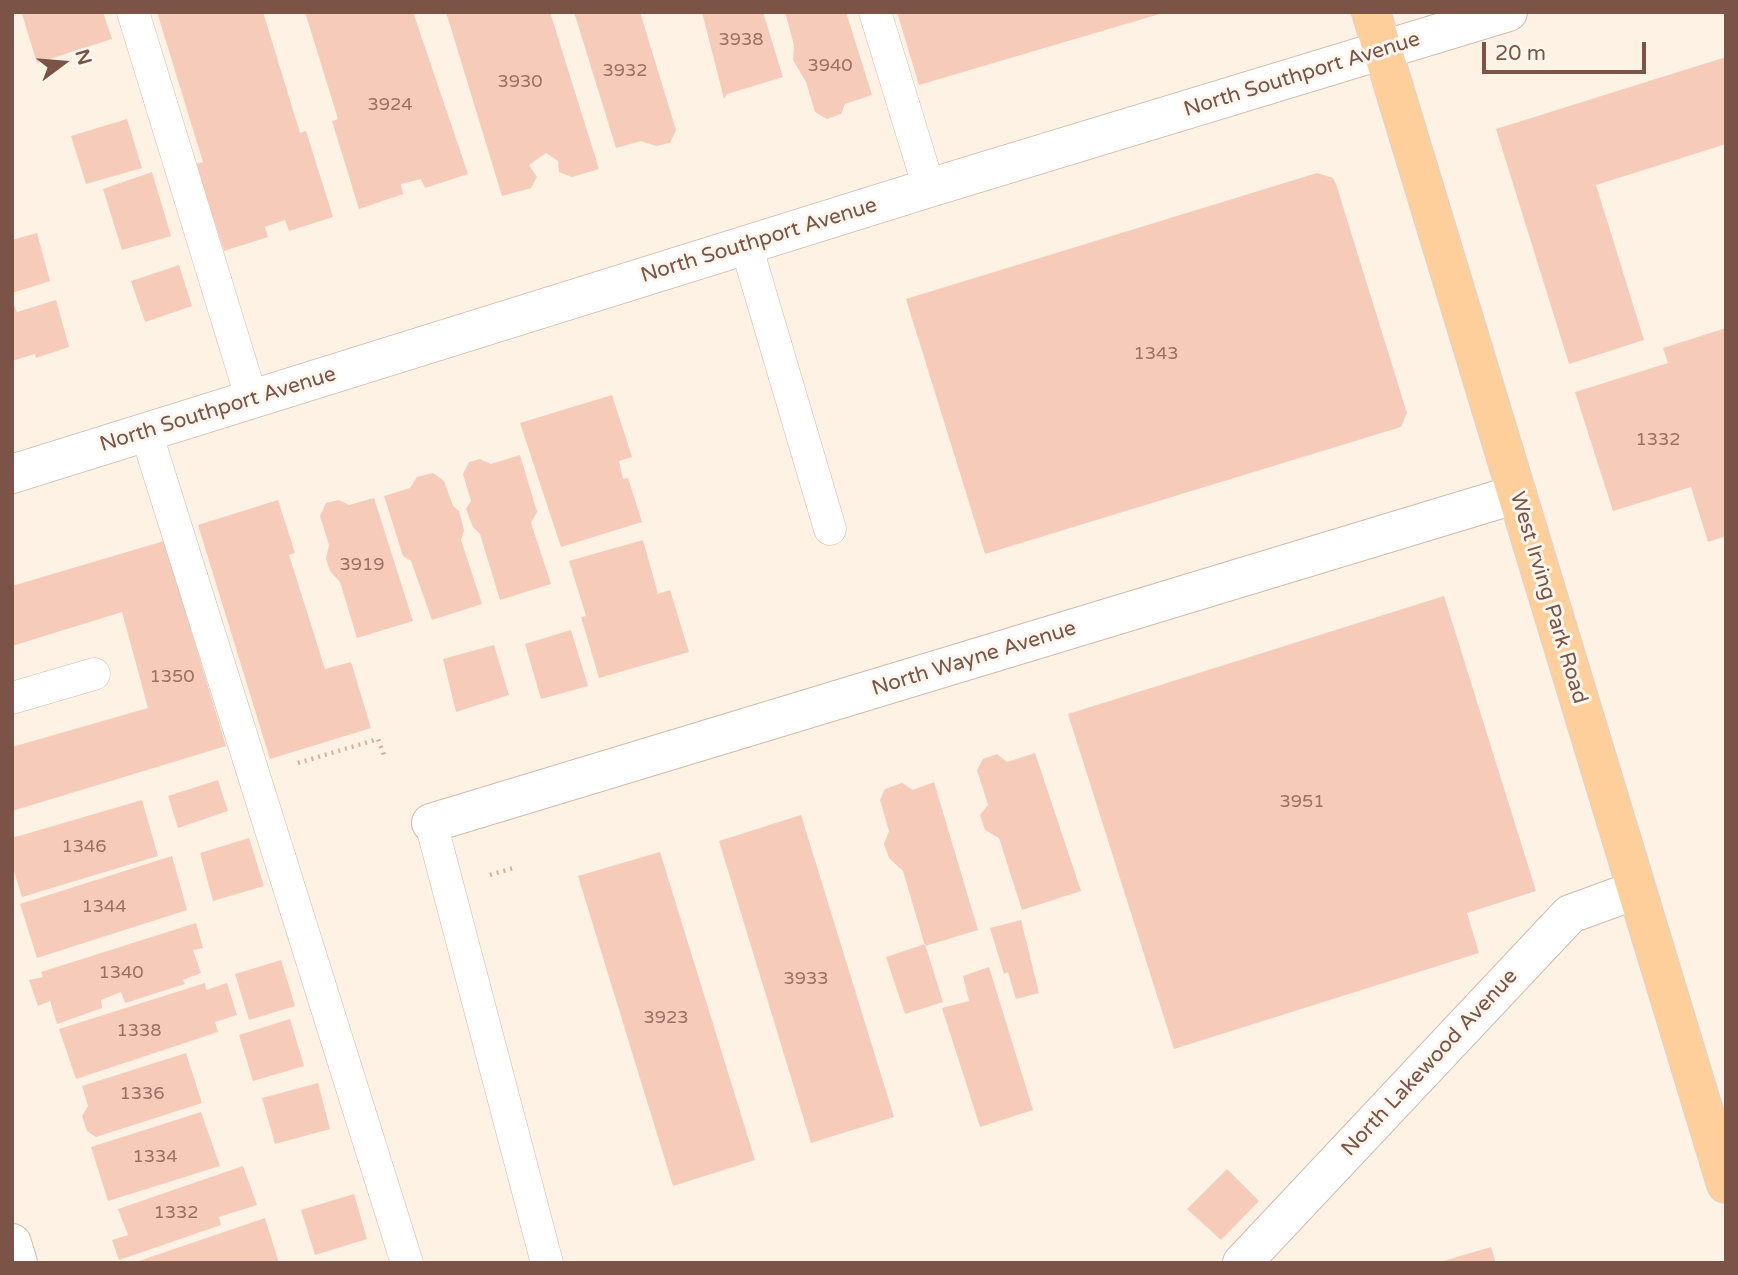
<!DOCTYPE html>
<style>
body{margin:0}
#map{position:relative;width:1738px;height:1275px;overflow:hidden;background:#fef2e5;font-family:"Varela Round",sans-serif}
canvas{display:block}
.frame{position:absolute;inset:0;border:14px solid #7b5347;pointer-events:none}
.north{position:absolute;left:28px;top:28px;width:70px;height:70px;-webkit-text-stroke:5px #fff6ed;paint-order:stroke;rotate:74deg;font-size:19px;font-weight:700;line-height:28px;text-align:center;color:#7b5347}
.north::after{content:'';display:block;margin:auto;width:24px;height:32px;background:#7b5347;clip-path:polygon(50% 0,100% 100%,50% 72%,0 100%)}
.scale{position:absolute;left:1482px;top:42px;width:164px;height:32px;box-sizing:border-box;border:4px solid #7b5347;border-top:0;padding-left:9px;font-size:21px;line-height:24px;white-space:nowrap;color:#7b5347;-webkit-text-stroke:5px #fff6ed;paint-order:stroke}
</style>
<div id="map">
<canvas width="1738" height="1275"></canvas>
<div class="frame"></div>
<div class="north">N</div>
<div class="scale">20 m</div>
</div>
<script>
const context = document.querySelector('canvas').getContext('2d');
context.lineJoin = 'round';
function fill(path, color) { context.fillStyle = color; context.fill(path, 'evenodd'); }
const poly = rows => new Path2D(rows.map(r => 'M' + r).join(''));
function stroke(path, color, width, dash) { context.strokeStyle = color; context.lineWidth = width; context.lineCap = dash ? 'butt' : 'round'; context.setLineDash(dash || []); context.stroke(path); }
function write(font, color, halo, rows, align = 'center') {
  context.font = font + ' "Varela Round",sans-serif'; context.lineWidth = 6; context.setLineDash([]); context.textBaseline = 'middle'; context.strokeStyle = halo; context.fillStyle = color; for (const [text, x, y, turn = 0] of rows) {
    context.save(); context.translate(x, y); context.rotate((+turn || 0) * Math.PI / 180); context.textAlign = isNaN(turn) ? turn : align; if (halo) context.strokeText(text, 0, 0); context.fillText(text, 0, 0); context.restore();
  }
}
fill(poly([
 [27,12,103,12,112,39,37,63,22,14],
 [157,12,263,12,300,133,306,131,333,217,289,231,285,220,265,227,268,237,224,251,196,164,203,162],
 [305,12,413,12,468,174,425,188,421,179,401,184,403,194,359,209,332,121,338,119],
 [446,12,550,12,599,169,572,177,559,172,558,161,546,153,529,165,537,177,531,188,502,196],
 [574,12,640,12,676,130,670,143,656,146,641,141,616,148],
 [702,12,763,12,783,77,727,94,724,99],
 [785,12,846,12,872,95,845,104,841,114,827,119,815,112,806,82,793,60,794,45],
 [897,12,1163,12,1163,13,919,85],
 [1726,57,1726,144,1596,185,1644,340,1569,364,1496,129],
 [127,119,142,168,86,184,71,136],
 [152,172,171,236,122,250,103,189],
 [1317,173,1333,178,1336,184,1407,413,1401,427,985,554,906,299],
 [37,233,50,281,12,293,12,240],
 [179,265,192,306,145,322,131,281],
 [12,300,17,312,56,300,69,347,36,358,35,354,12,361],
 [1726,328,1726,536,1708,542,1691,487,1613,511,1575,392,1668,363,1663,348],
 [612,395,632,457,619,461,623,479,628,478,642,522,561,547,520,423],
 [520,455,537,512,531,523,551,584,500,600,480,534,473,527,466,509,471,501,463,474,469,462,480,459,491,464],
 [433,473,444,481,453,506,459,511,464,530,461,540,482,604,432,620,411,561,403,556,384,496,410,488,417,477],
 [374,498,413,621,357,638,340,582,330,571,326,559,329,545,320,516,326,503,339,500,349,505],
 [278,500,295,553,289,555,325,669,351,662,371,728,270,759,198,525],
 [643,540,658,594,670,590,689,652,599,678,581,617,586,616,569,561],
 [164,541,226,746,12,811,12,747,148,708,122,612,12,646,12,586],
 [1444,596,1536,891,1467,913,1479,953,1174,1049,1068,714],
 [571,630,588,686,541,699,525,644],
 [494,645,509,695,456,712,443,659],
 [1035,753,1081,891,1022,910,999,838,985,830,980,815,988,805,977,770,983,759,997,754,1007,762],
 [218,780,228,811,178,828,168,796],
 [934,782,978,930,925,946,903,871,889,858,884,844,889,831,880,800,885,789,902,783,913,790],
 [142,800,158,856,22,897,12,865,12,838],
 [801,815,894,1117,811,1143,719,841],
 [249,838,264,886,213,901,200,853],
 [660,852,755,1160,673,1186,578,876],
 [172,856,187,910,37,958,20,904],
 [1021,920,1039,993,1016,999,1008,972,1004,974,990,928],
 [196,923,203,948,193,950,201,973,183,980,185,984,125,1003,121,992,101,1000,102,1008,57,1024,50,1001,38,1006,29,980,43,977,41,972],
 [925,944,943,1002,905,1014,886,957],
 [281,960,295,1006,249,1020,235,974],
 [989,967,1033,1110,980,1127,942,1008,969,1001,963,976],
 [205,983,206,990,227,983,237,1015,215,1022,218,1032,76,1079,59,1029],
 [290,1019,304,1066,253,1081,239,1035],
 [186,1053,202,1103,96,1137,87,1131,82,1116,88,1106,82,1086],
 [318,1083,330,1129,275,1144,262,1098],
 [201,1112,220,1166,108,1201,91,1147],
 [243,1166,257,1205,219,1217,221,1225,119,1260,112,1240,128,1235,118,1209],
 [1227,1169,1259,1201,1221,1240,1187,1209],
 [354,1194,367,1239,315,1255,301,1210],
 [265,1218,279,1263,136,1263,136,1262],
 [1491,1247,1496,1263,1440,1263,1440,1262]
]), '#f7cbb9');
const service = poly([
 [133,12,252,400],
 [875,12,929,188],
 [746,245,830,529],
 [146,432,407,1263],
 [12,698,94,674],
 [431,823,547,1263]
]);
const minor = poly([
 [431,823,1517,494],
 [12,1243,18,1263],
 [1242,1263,1570,914,1636,890]
]);
const tertiary = poly([
 [12,474,929,188,1508,12]
]);
const primary = poly([
 [1371,12,1726,1184]
]);
stroke(service, '#d4baac', 33);
stroke(minor, '#d4baac', 40);
stroke(tertiary, '#d4baac', 40);
stroke(primary, '#ddd2cf', 40);
stroke(poly([
 [298,763,378,739,384,755],
 [490,875,513,868]
]), '#dcae9c', 4.5, [2, 5]);
stroke(service, '#fff', 32);
stroke(minor, '#fff', 38);
stroke(tertiary, '#fff', 38);
stroke(primary, '#ffcf9b', 38);
write('18px', '#9a7164', null, [
 ["3938",741,40],
 ["3940",830,66],
 ["3932",625,71],
 ["3930",520,82],
 ["3924",390,105],
 ["1343",1156,354],
 ["1332",1658,440],
 ["3919",362,565],
 ["1350",172,677],
 ["3951",1302,802],
 ["1346",84,847],
 ["1344",104,907],
 ["1340",121,973],
 ["3933",806,979],
 ["3923",666,1018],
 ["1338",139,1031],
 ["1336",142,1094],
 ["1334",155,1157],
 ["1332",176,1213]
]);
write('21px', '#7b5347', '#fff6ed', [
 ["North Southport Avenue",1302,75,-17],
 ["North Southport Avenue",759,241,-17],
 ["North Southport Avenue",218,410,-17],
 ["West Irving Park Road",1548,598,73],
 ["North Wayne Avenue",974,659,-17],
 ["North Lakewood Avenue",1430,1063,-47]
]);
</script>
